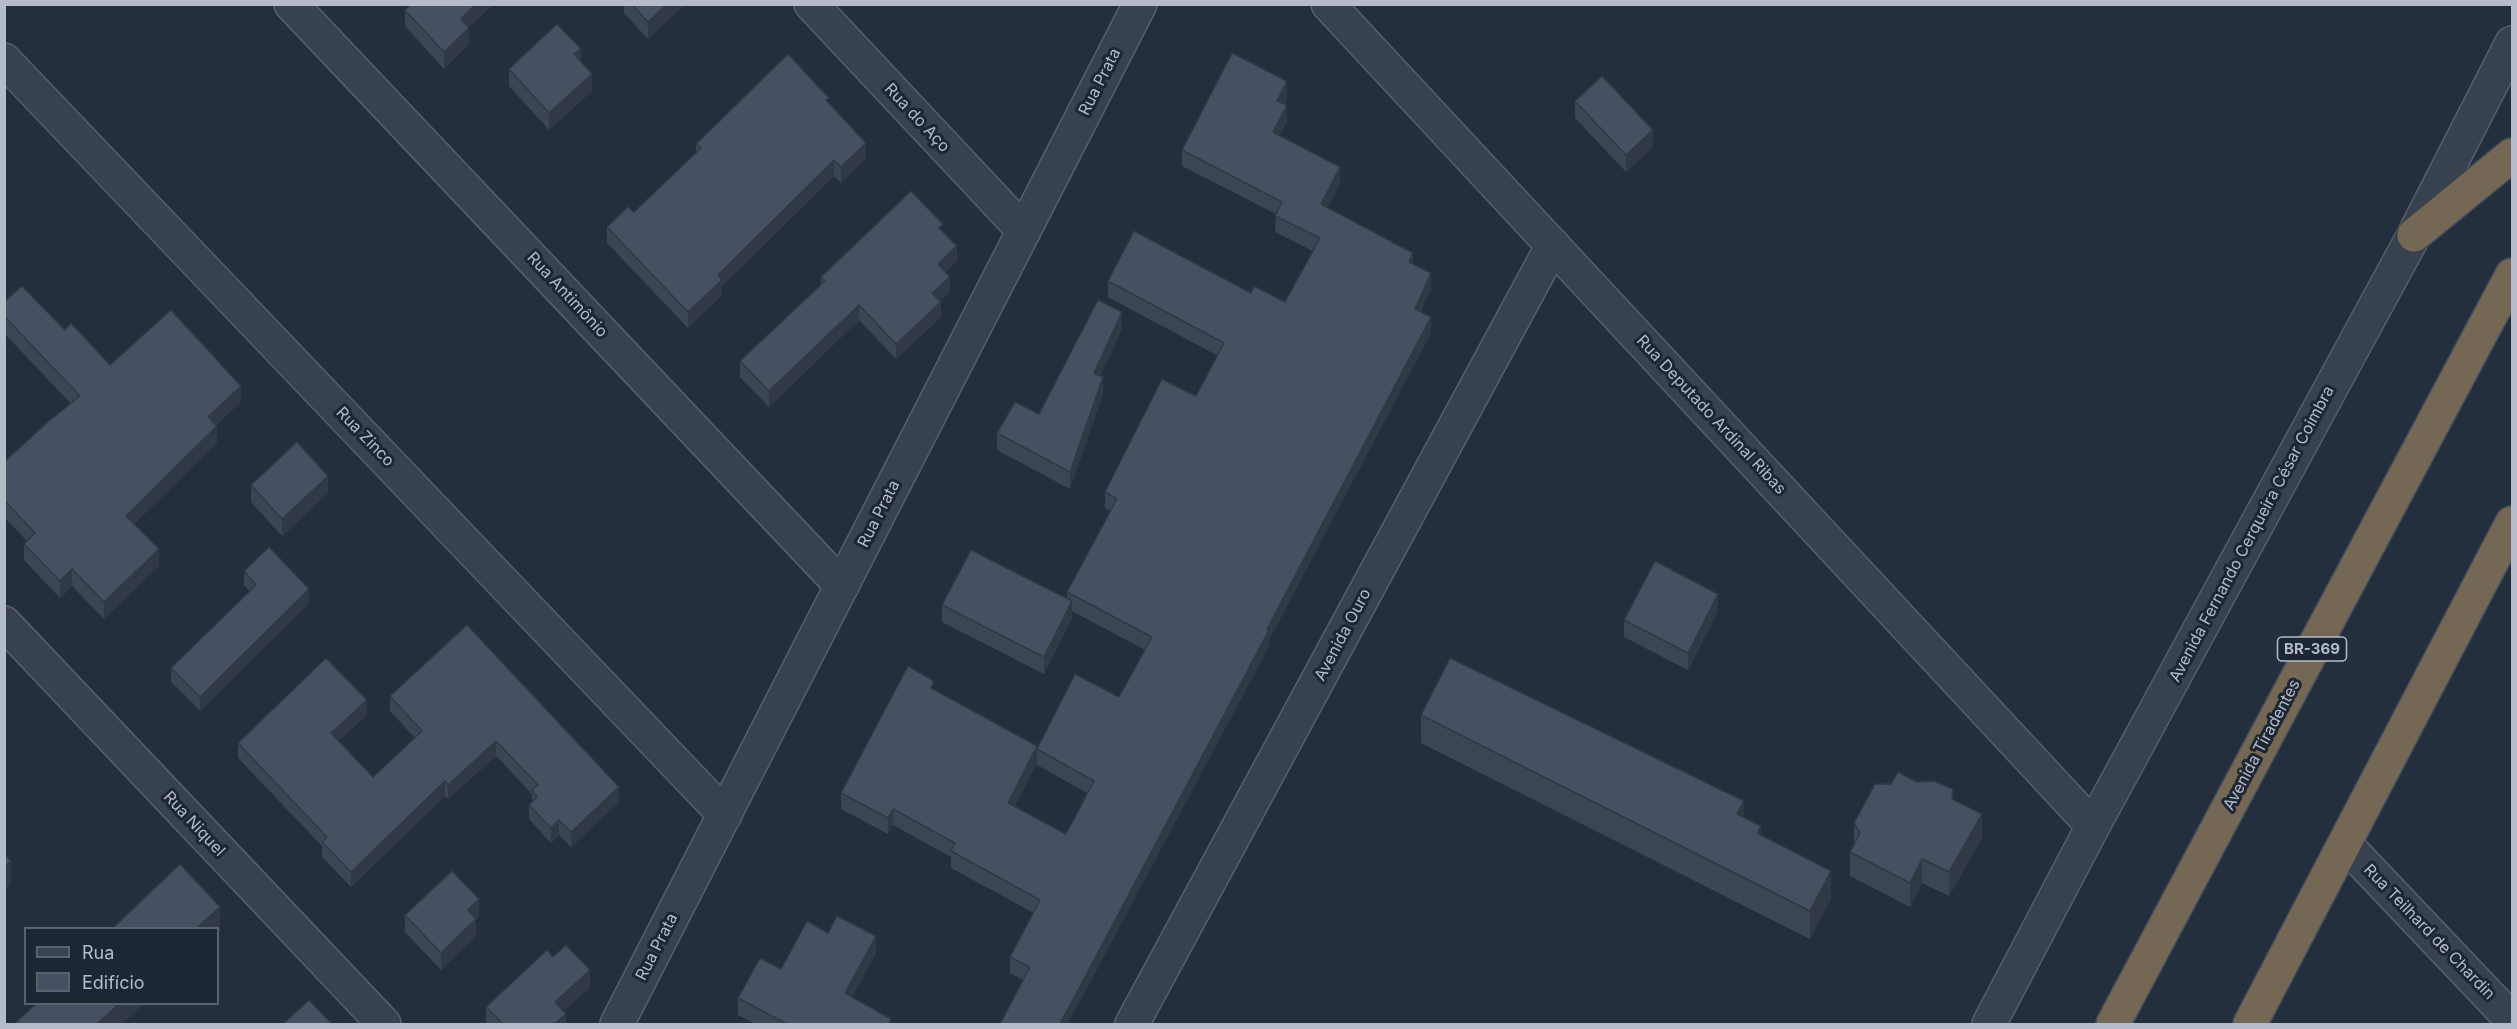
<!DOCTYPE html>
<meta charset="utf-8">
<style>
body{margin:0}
#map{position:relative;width:2517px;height:1029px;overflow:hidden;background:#242f3e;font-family:Inter,sans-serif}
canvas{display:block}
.frame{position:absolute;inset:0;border:6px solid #b4bcc9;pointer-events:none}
.legend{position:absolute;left:24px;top:927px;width:195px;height:78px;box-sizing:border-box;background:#1d2633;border:2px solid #59626f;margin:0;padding:8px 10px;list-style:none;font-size:18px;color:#b4bcc9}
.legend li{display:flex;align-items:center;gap:12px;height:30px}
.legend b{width:30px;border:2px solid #59626f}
</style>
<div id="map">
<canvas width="2517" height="1029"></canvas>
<div class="frame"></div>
<ul class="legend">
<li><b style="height:8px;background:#38414e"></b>Rua</li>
<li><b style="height:16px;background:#455162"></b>Edifício</li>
</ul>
</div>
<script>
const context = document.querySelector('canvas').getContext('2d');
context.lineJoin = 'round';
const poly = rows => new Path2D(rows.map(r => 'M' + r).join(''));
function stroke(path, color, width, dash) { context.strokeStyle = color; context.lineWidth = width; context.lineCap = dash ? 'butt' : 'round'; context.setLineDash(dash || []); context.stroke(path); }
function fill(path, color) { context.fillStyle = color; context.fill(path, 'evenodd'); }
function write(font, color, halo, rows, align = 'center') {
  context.font = font + ' Inter,sans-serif'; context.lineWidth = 6; context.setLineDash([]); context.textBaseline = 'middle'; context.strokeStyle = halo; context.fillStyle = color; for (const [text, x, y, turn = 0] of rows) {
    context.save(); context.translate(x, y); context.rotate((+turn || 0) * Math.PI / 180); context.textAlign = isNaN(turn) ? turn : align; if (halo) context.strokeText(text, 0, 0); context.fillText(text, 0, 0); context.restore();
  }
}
const street = poly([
 [291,4,842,586],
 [811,4,1024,231],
 [1328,4,2093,826],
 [4,60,725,815],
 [4,623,384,1024],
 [2345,844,2512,1020],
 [617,1024,1140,4],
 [1132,1024,1553,245],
 [1989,1024,2093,826,2414,235,2512,43]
]);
const highway = poly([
 [2414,235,2512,155],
 [2113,1024,2512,275],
 [2250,1024,2512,523]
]);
stroke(street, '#565f6c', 36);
stroke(highway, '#434c59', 36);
stroke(street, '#38414e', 33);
stroke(highway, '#746855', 33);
fill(poly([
 [624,4,685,4,648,39,624,13],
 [405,10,469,28,469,44,444,69,405,26],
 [581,62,592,91,549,130,509,86,509,69],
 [1287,97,1284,104,1287,121,1280,135,1340,184,1328,207,1413,265,1431,289,1421,311,1431,333,1269,640,1269,647,1023,980,1010,973,1010,957,1034,913,951,868,951,857,893,825,888,834,841,809,841,793,934,690,1037,748,1119,697,1145,650,1072,611,1072,618,1044,674,942,622,942,605,1067,599,1067,592,1111,511,1105,508,1105,492,1196,396,1218,356,1108,297,1108,281,1251,293,1285,302,1313,251,1275,232,1276,214,1182,166,1182,150],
 [1037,763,1037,765,1087,793,1066,834,1015,806],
 [1575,101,1653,147,1626,172,1575,118],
 [829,104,866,158,841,183,834,176,722,286,722,295,688,328,607,243,607,227,634,212,696,152,696,144],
 [943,232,957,261,945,272,950,292,940,301,941,317,896,359,859,320,769,407,740,377,740,361,821,284,821,277],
 [4,302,65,330,110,365,241,402,216,425,217,443,134,524,159,566,104,619,72,586,60,598,24,560,24,544,27,541,4,517,4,462,71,404,4,333],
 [1122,329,1100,376,1103,394,1070,489,997,450,997,433,1039,414],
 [251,485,328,493,282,536,251,502],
 [244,571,309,603,200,711,171,682,171,668,250,591,244,585],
 [1718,611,1688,670,1624,637,1624,620],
 [467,625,619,802,571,847,559,835,551,843,529,819,529,805,532,801,532,794,496,756,448,799,445,796,351,887,322,857,322,846,238,758,238,743,367,715,338,741,373,777,415,738,390,711,390,696],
 [1421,715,1744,817,1761,835,1831,899,1810,939,1421,743],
 [1917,782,1953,799,1982,838,1949,896,1922,883,1910,907,1850,876,1850,852,1854,843,1854,823,1891,784],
 [405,915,479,916,476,919,476,936,441,970,405,932],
 [828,933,876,953,852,997,891,1024,755,1024,738,1015,738,998,781,969],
 [553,957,590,987,563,1011,566,1024,486,1024,486,1007]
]), '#3b4654');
fill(poly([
 [476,4,494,4,461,35,461,19],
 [667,4,685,4,648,39,648,22],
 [469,28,469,44,444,69,444,52],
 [581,49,581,65,574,54],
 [592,74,592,91,549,130,549,113],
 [1287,81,1287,97,1277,117,1277,101],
 [1287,105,1287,121,1273,148,1273,132],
 [1653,130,1653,147,1626,172,1626,155],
 [866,143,866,158,841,183,841,167],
 [834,160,834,176,722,286,722,295,688,328,688,312,718,275],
 [1340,167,1340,184,1321,220,1321,204],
 [957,246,957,261,938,280,938,264],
 [1413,253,1413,269,1409,262],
 [1431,273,1431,289,1415,325,1415,309],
 [950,277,950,292,932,308,932,293],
 [941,302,941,317,896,359,896,344],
 [859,305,859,320,769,407,769,391],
 [1122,312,1122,329,1094,389,1094,373],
 [1431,317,1431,333,1269,640,1269,647,1068,1024,1060,1024],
 [1103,377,1103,394,1070,489,1070,472],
 [241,386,241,402,208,433,208,417],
 [217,426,217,443,126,532,126,516],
 [328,476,328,493,282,536,282,519],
 [159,549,159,566,104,619,104,602],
 [72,569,72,586,60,598,60,581],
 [309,589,309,603,200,711,200,697],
 [1718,594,1718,611,1688,670,1688,653],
 [1072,601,1072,618,1044,674,1044,657],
 [367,700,367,715,331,748,331,733],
 [496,741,496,756,448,799,448,785],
 [1037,746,1037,763,1008,819,1008,803],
 [445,781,445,796,351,887,351,872],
 [619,787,619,802,571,847,571,832],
 [1744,801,1744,829,1737,814],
 [893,809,893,825,888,834,888,818],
 [1982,814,1982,838,1949,896,1949,872],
 [559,820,559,835,551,843,551,828],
 [1761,826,1761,854,1757,833],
 [1922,859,1922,883,1910,907,1910,883],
 [11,861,11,883,4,890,4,867],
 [1831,871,1831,899,1810,939,1810,911],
 [479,899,479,916,476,919,476,936,441,970,441,953,468,910],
 [220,907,220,931,218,933,218,928,197,928],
 [876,936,876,953,845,1010,845,993],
 [590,970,590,987,555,1019,555,1002],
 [119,1004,144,1004,122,1024,97,1024],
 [566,1014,566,1024,554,1024]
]), '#303945');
const building = poly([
 [411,4,476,4,461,19,469,28,444,52,405,10,411,4],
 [632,4,667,4,648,22,632,4],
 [557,24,581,49,574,54,592,74,549,113,509,69,557,24],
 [1232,53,1287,81,1277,101,1287,105,1273,132,1340,167,1321,204,1413,253,1409,262,1431,273,1415,309,1431,317,1267,629,1269,630,1060,1024,1000,1024,1030,967,1010,957,1040,900,951,851,955,843,893,809,888,818,841,793,908,666,934,681,931,688,1037,746,1008,803,1066,834,1094,781,1037,749,1075,674,1119,697,1152,637,1067,592,1117,499,1105,492,1162,379,1196,396,1224,343,1108,281,1134,231,1251,293,1254,286,1285,302,1320,238,1275,216,1282,202,1182,150,1232,53],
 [788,54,829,98,826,100,866,143,841,167,834,160,718,275,722,280,688,312,607,227,628,207,634,212,701,148,696,144,788,54],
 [1602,76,1653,130,1626,155,1575,101,1602,76],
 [911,191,943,224,939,228,957,246,938,264,950,277,932,293,941,302,896,344,859,305,769,391,740,361,825,281,821,277,911,191],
 [22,286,65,330,71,323,110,365,171,310,241,386,208,417,217,426,126,516,159,549,104,602,72,569,60,581,24,544,35,533,4,500,4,462,50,420,80,396,4,316,4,302,22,286],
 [1098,300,1122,312,1094,373,1103,377,1070,472,997,433,1015,402,1039,414,1098,300],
 [297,442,328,476,282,519,251,485,297,442],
 [269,547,309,589,200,697,171,668,256,585,244,571,269,547],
 [971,550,1072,601,1044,657,942,605,971,550],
 [1655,561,1718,594,1688,653,1624,620,1655,561],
 [467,625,619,787,571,832,559,820,551,828,529,805,537,797,532,790,538,785,496,741,448,785,445,781,351,872,322,842,327,837,238,743,326,658,367,700,331,733,373,777,422,731,390,696,467,625],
 [1450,658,1744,801,1737,814,1761,826,1757,833,1831,871,1810,911,1421,715,1450,658],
 [1898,772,1917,782,1934,781,1953,789,1952,799,1982,814,1949,872,1922,859,1910,883,1850,852,1860,833,1854,823,1875,784,1891,784,1898,772],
 [4,854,11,861,4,867,4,854],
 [180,864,220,907,197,928,113,928,180,864],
 [452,871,479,899,468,910,476,919,441,953,405,915,452,871],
 [837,916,876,936,845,993,891,1019,889,1024,787,1024,738,998,760,958,781,969,807,921,828,933,837,916],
 [566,945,590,970,555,1002,566,1014,554,1024,503,1024,486,1007,547,950,553,957,566,945],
 [309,1000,332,1024,283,1024,309,1000],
 [36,1004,119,1004,97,1024,14,1024,36,1004]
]);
fill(building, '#455162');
stroke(building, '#303945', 1.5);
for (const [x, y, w] of [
 [2312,649,69]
]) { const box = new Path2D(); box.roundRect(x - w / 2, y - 12, w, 24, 4.5); context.fillStyle = '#1d2633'; context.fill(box); stroke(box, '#b4bcc9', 1.5); }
write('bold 15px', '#b4bcc9', null, [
 ["BR-369",2312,649]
]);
write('16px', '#b4bcc9', '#1d2633', [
 ["Rua Prata",1100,82,-63],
 ["Rua do Aço",917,118,47],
 ["Rua Antimônio",567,295,47],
 ["Rua Deputado Ardinal Ribas",1711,415,47],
 ["Rua Zinco",365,437,46],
 ["Rua Prata",879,514,-63],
 ["Avenida Fernando Cerqueira César Coimbra",2252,534,-62],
 ["Avenida Ouro",1343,635,-62],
 ["Avenida Tiradentes",2262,745,-62],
 ["Rua Niquel",194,824,47],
 ["Rua Teilhard de Chardin",2429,932,46],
 ["Rua Prata",657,947,-63]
]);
</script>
